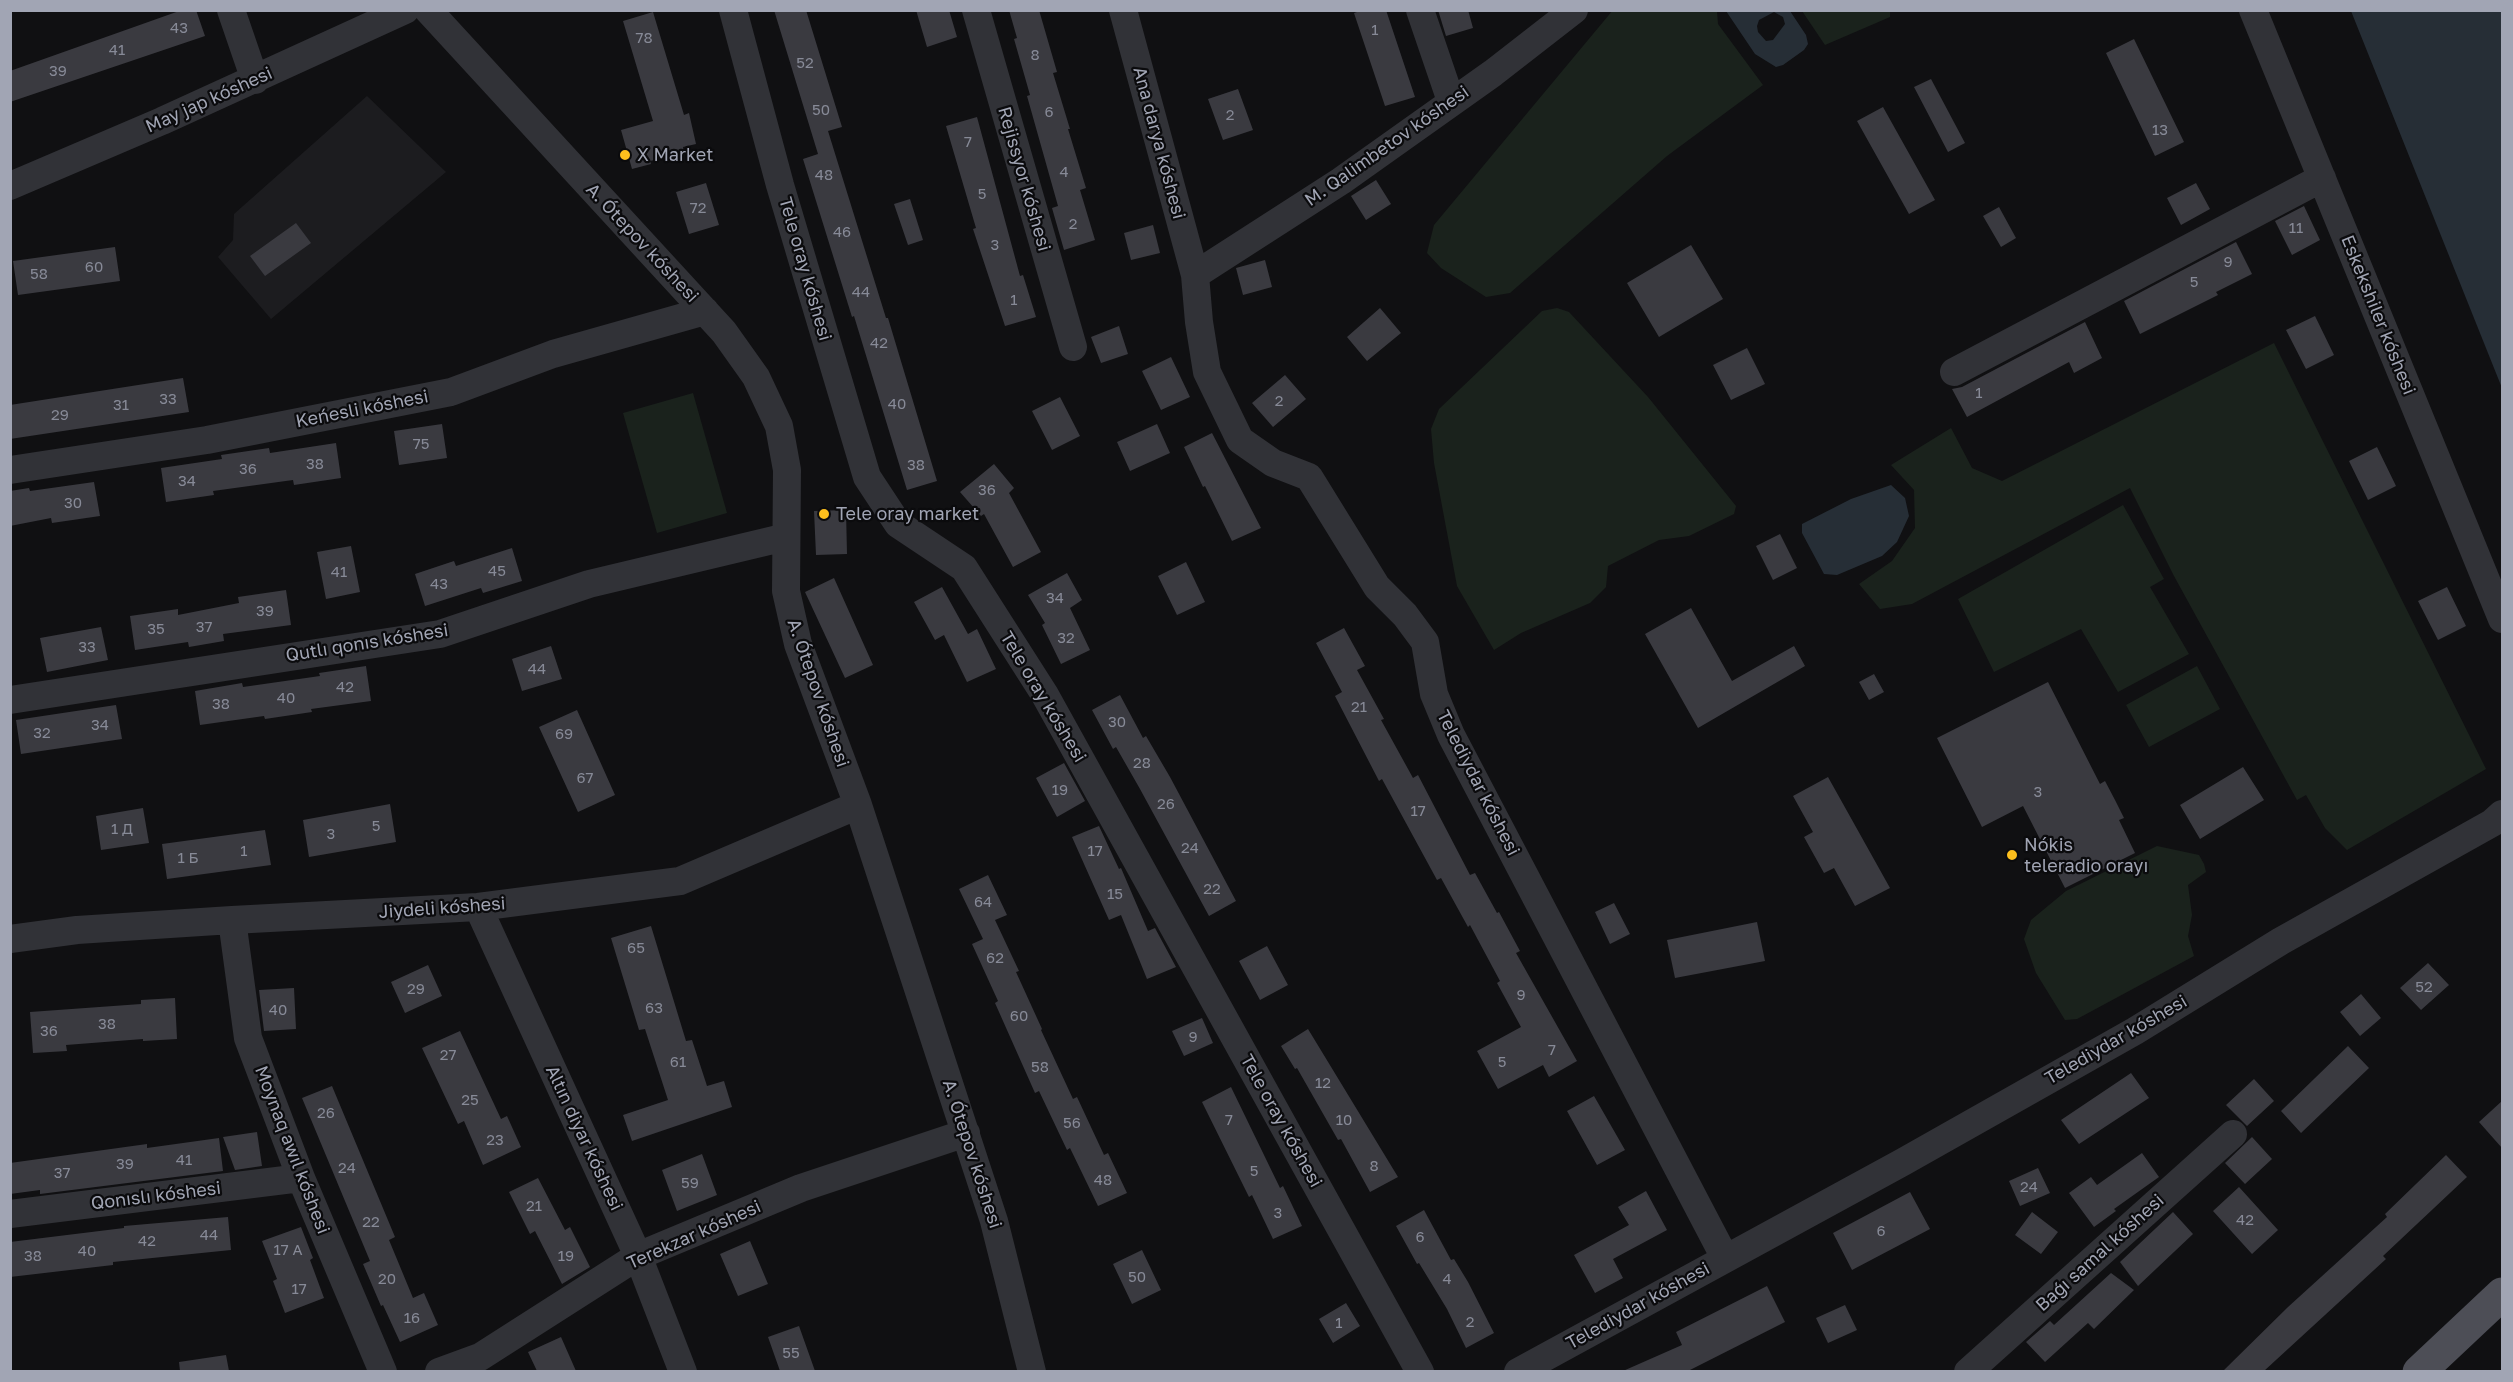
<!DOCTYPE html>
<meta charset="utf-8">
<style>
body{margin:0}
#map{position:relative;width:2513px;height:1382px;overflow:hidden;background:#101012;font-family:"Golos Text",sans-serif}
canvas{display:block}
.frame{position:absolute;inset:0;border:12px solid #a1a5b4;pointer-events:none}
</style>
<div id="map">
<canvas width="2513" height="1382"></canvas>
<div class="frame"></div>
</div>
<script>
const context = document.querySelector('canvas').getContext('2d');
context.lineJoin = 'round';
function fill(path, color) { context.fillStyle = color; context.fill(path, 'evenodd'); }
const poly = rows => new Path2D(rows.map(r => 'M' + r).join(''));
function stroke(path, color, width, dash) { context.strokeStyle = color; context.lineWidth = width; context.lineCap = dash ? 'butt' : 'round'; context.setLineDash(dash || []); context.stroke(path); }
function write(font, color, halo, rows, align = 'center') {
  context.font = font + ' "Golos Text",sans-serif'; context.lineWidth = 4.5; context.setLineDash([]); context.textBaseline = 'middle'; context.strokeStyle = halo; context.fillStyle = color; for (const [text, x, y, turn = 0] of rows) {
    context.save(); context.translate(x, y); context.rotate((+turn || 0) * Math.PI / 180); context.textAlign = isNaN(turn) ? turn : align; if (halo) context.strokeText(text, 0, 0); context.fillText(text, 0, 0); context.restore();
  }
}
fill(poly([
 [367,96,446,172,271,319,218,257,233,240,234,214]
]), '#1c1c1f');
fill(poly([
 [1613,10,1717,11,1718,24,1763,85,1667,156,1510,293,1486,297,1441,268,1427,253,1434,225],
 [1802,11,1890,11,1890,17,1825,45],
 [1557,308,1569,312,1648,397,1736,506,1734,514,1689,536,1659,540,1608,566,1606,587,1590,603,1521,633,1494,650,1457,586,1434,463,1431,429,1439,409,1542,311],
 [2274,343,2486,769,2347,850,2325,828,2306,795,2297,800,2174,576,2130,488,1912,604,1880,609,1859,584,1892,561,1915,528,1914,490,1891,465,1951,428,1972,468,2002,481],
 [693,393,727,513,657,533,623,413],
 [2123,505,2164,579,2150,587,2189,654,2118,692,2081,629,1994,672,1958,599],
 [2197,666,2220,709,2149,747,2126,705],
 [2157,846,2199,855,2204,864,2206,872,2188,885,2192,915,2188,936,2194,956,2077,1019,2065,1020,2036,973,2024,939,2031,920,2066,891]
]), '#1a221c');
fill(poly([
 [1726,11,1790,11,1806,35,1808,44,1804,50,1783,65,1776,67,1755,54],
 [1774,12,1783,17,1785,24,1773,40,1766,41,1758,32,1757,26,1759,20],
 [2351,11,2502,11,2502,389,2502,388],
 [1891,485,1905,498,1909,516,1897,542,1882,556,1837,575,1824,574,1802,533,1802,524,1851,499]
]), '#262e36');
fill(poly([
 [182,10,196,10,205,36,10,102,10,71],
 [774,10,806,10,842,127,828,131,886,318,888,318,937,481,907,490,854,316,852,317,803,159,818,154],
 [916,10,949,10,957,37,927,47],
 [1009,10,1039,10,1057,72,1053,73,1070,129,1068,129,1086,188,1080,190,1095,240,1064,250,1052,208,1058,206,1027,96,1030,95,1014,39,1017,38],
 [1363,10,1386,10,1415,97,1385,106,1354,13],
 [1438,10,1468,10,1473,28,1446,36],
 [653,12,684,115,689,113,696,144,683,147,684,153,650,161,651,164,632,169,621,130,653,121,623,21],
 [2134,39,2184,142,2155,156,2106,53],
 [1931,79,1965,143,1948,152,1914,87],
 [1238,89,1253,130,1223,140,1208,99],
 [1883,107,1935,200,1909,214,1857,121],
 [977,117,1020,276,1023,275,1036,317,1005,326,973,229,976,228,946,126],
 [1376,180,1391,204,1366,220,1351,196],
 [706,183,719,225,689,234,676,192],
 [2196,183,2210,209,2181,225,2167,198],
 [910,199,923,240,908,245,894,204],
 [2304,206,2320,240,2292,255,2275,221],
 [1999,207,2016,238,2001,247,1983,216],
 [296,223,311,243,265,276,250,256],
 [1153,225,1160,253,1131,260,1124,233],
 [2236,242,2252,274,2216,292,2218,295,2140,334,2124,301],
 [1691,245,1723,299,1659,337,1627,283],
 [115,247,120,281,18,295,13,261],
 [1265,260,1272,287,1243,295,1236,268],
 [1380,308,1401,333,1367,361,1347,337],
 [2315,316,2334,355,2306,369,2286,330],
 [2085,322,2102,358,2074,373,2069,362,1967,417,1952,389,1962,387],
 [1119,326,1128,354,1101,363,1091,337],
 [1747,348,1765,384,1731,400,1713,365],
 [1171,357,1190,397,1161,410,1142,371],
 [1285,375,1306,399,1273,427,1252,403],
 [183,378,189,412,10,439,10,405],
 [1060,397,1080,436,1052,450,1032,411],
 [442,424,447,458,399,465,394,431],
 [1157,424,1170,453,1130,471,1117,442],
 [1212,433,1261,528,1232,541,1205,486,1203,487,1184,447],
 [336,443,341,478,294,485,293,480,213,491,214,495,166,502,161,468,222,459,221,455,269,448,270,453],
 [2377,447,2396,486,2368,500,2349,461],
 [994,464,1014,488,1009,493,1041,552,1013,567,984,514,981,516,960,492],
 [94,482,100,516,52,523,51,518,10,526,10,491,29,488,30,491],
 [846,510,847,554,816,555,814,511],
 [1780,534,1797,568,1773,580,1756,546],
 [351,546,360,592,326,599,317,552],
 [512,548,522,581,483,593,481,588,425,606,415,574,454,561,456,566],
 [1186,562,1205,602,1177,615,1158,576],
 [1067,573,1082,600,1070,608,1090,650,1061,664,1042,625,1045,623,1028,595],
 [834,578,873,665,845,678,805,592],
 [942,587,968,634,977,629,996,669,967,682,944,635,935,640,914,602],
 [2447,587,2466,626,2438,640,2418,601],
 [286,590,291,625,223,634,224,641,189,647,188,642,135,650,130,616,178,609,178,615,239,603,238,597],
 [1691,608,1732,681,1794,646,1805,666,1698,728,1645,634],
 [101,627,108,660,47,672,40,638],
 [1344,628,1365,666,1357,670,1384,719,1381,720,1413,778,1418,775,1470,875,1475,873,1497,913,1499,912,1520,951,1516,953,1577,1061,1549,1077,1543,1065,1498,1089,1477,1051,1521,1027,1497,983,1500,981,1470,925,1468,927,1441,878,1437,880,1382,779,1379,781,1335,696,1342,692,1316,643],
 [551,646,562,679,522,691,512,659],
 [366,666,371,701,311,709,312,712,265,719,264,716,200,725,195,691,242,683,243,687,320,676,319,673],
 [1874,674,1884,692,1869,700,1859,682],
 [2048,682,2100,784,2105,781,2115,800,2124,818,2119,820,2135,853,2065,888,2023,806,1982,827,1937,738],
 [1120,695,1143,738,1146,736,1170,777,1236,901,1209,916,1140,789,1116,747,1113,749,1092,710],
 [116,705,122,739,21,754,16,720],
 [577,710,615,795,578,812,539,727],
 [1064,763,1085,801,1057,817,1036,778],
 [2243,767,2264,800,2200,839,2180,805],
 [1828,777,1890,888,1855,906,1834,868,1824,873,1804,837,1813,832,1793,796],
 [390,804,396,842,309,857,303,820],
 [143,808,149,843,101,850,96,816],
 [1099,826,1119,869,1121,868,1148,931,1155,928,1176,967,1147,979,1121,915,1109,920,1072,837],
 [265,830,271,865,167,879,162,844],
 [988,875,1007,915,995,920,1019,971,1016,972,1042,1029,1041,1030,1073,1099,1077,1097,1104,1155,1108,1153,1127,1193,1098,1206,1070,1148,1067,1150,1039,1091,1035,1093,995,1003,998,1001,972,944,983,939,959,889],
 [1614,903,1630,934,1610,944,1595,912],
 [1757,922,1765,961,1675,978,1667,940],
 [651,926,686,1041,692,1040,707,1086,724,1081,732,1107,632,1141,623,1115,668,1100,645,1029,639,1030,611,938],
 [1267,946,1288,985,1260,1000,1239,961],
 [2428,963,2449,985,2421,1010,2400,988],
 [428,965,442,996,405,1013,391,982],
 [294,988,296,1029,264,1031,259,990],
 [2361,994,2381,1018,2360,1036,2340,1012],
 [175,998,177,1039,143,1041,143,1039,66,1045,67,1051,33,1053,30,1012,141,1004,141,1000],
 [1202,1018,1213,1043,1184,1056,1172,1031],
 [1308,1029,1398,1177,1370,1192,1341,1139,1338,1140,1297,1068,1295,1069,1281,1046],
 [460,1031,501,1119,507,1116,521,1147,483,1165,464,1121,458,1124,422,1048],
 [2348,1046,2369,1068,2301,1133,2281,1111],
 [2131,1073,2149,1098,2079,1144,2061,1120],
 [2254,1079,2274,1101,2247,1126,2226,1105],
 [332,1086,395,1237,389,1240,413,1298,424,1293,438,1325,400,1342,383,1305,381,1306,363,1264,370,1261,302,1098],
 [1231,1087,1280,1188,1283,1186,1302,1226,1273,1239,1252,1195,1249,1197,1202,1102],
 [1594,1096,1625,1150,1597,1165,1567,1111],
 [2502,1101,2502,1148,2479,1122],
 [257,1132,262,1166,235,1170,223,1137],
 [2252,1137,2272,1159,2245,1184,2225,1163],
 [219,1138,223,1171,40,1194,40,1190,10,1194,10,1163,147,1144,147,1148],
 [2142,1153,2159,1177,2114,1209,2116,1211,2094,1227,2069,1193,2091,1177,2097,1185],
 [702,1154,717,1195,677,1211,662,1170],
 [2446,1155,2467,1177,2383,1256,2386,1259,2264,1371,2223,1371,2288,1307,2387,1217,2385,1214],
 [2038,1168,2050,1193,2020,1206,2009,1181],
 [538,1178,565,1230,570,1227,590,1267,562,1284,535,1231,530,1234,509,1192],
 [2239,1187,2278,1230,2252,1254,2213,1211],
 [1646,1191,1667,1230,1613,1259,1623,1278,1595,1293,1574,1255,1629,1225,1618,1207],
 [1910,1192,1930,1229,1852,1270,1833,1233],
 [1424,1210,1451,1260,1454,1259,1468,1282,1494,1333,1466,1348,1447,1309,1419,1263,1417,1264,1396,1226],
 [2032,1212,2058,1232,2041,1254,2015,1235],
 [2173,1212,2193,1234,2138,1286,2120,1262],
 [228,1217,231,1250,113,1262,113,1265,10,1277,10,1242,124,1228,124,1226],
 [301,1227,313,1258,310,1260,324,1298,285,1313,273,1281,277,1279,262,1241],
 [750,1241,768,1284,738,1296,720,1254],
 [1142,1250,1161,1290,1132,1304,1113,1264],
 [2111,1273,2134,1290,2094,1329,2088,1323,2045,1362,2026,1342,2050,1321,2054,1325],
 [1767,1286,1785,1322,1688,1371,1623,1371,1682,1345,1676,1332],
 [1346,1303,1360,1326,1333,1343,1319,1319],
 [1845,1305,1857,1330,1828,1343,1816,1318],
 [799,1326,815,1371,780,1371,768,1337],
 [561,1337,576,1371,537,1371,528,1352],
 [226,1355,229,1371,180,1371,179,1362]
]), '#3a3a40');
stroke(poly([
 [231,10,255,80],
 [428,10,724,332,756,377,779,426,787,470,786,591,798,644,858,805,994,1221,1032,1372],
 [733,10,780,185,867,477,898,524,964,568,1045,695,1420,1372],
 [976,10,1073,347],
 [1123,10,1195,275,1199,322,1207,372,1240,440,1273,463,1309,477,1377,587,1405,615,1425,642,1434,694,1451,735,1725,1258],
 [1420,10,1451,101],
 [2253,10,2502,619],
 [10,186,162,121,405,10],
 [1195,275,1341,181,1493,73,1574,10],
 [1954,372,2322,178],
 [10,470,207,440,451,392,553,354,705,311],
 [10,700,440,634,589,584,786,537],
 [478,907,638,1256,683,1372],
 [232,920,248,1038,301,1178,383,1372],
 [10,939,77,930,232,920,478,907,680,881,858,805],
 [10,1214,301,1178],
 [439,1372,480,1357,638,1256,801,1188,966,1133],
 [1518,1372,1903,1162,2135,1031,2281,941,2492,823,2502,814],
 [1968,1372,2233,1134]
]), '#313237', 28);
stroke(poly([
 [2419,1372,2502,1294]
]), '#4d4e56', 33);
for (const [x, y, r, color] of [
 [625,155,6,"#fdbf1d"],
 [824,514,6,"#fdbf1d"],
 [2012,855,6,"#fdbf1d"]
]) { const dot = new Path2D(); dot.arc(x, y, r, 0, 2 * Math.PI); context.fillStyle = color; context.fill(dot); stroke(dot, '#0b0b0d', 2); }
write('15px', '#878a97', null, [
 ["43",179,28],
 ["1",1375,30],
 ["78",644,38],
 ["41",117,50],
 ["8",1035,55],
 ["52",805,63],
 ["39",58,71],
 ["50",821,110],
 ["6",1049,112],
 ["2",1230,115],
 ["13",2160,130],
 ["7",968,142],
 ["4",1064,172],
 ["48",824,175],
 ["5",982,194],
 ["72",698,208],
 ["2",1073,224],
 ["11",2296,228],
 ["46",842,232],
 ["3",995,245],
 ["9",2228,262],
 ["60",94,267],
 ["58",39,274],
 ["5",2194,282],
 ["44",861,292],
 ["1",1014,300],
 ["42",879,343],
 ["1",1979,393],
 ["33",168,399],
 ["2",1279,401],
 ["40",897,404],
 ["31",121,405],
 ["29",60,415],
 ["75",421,444],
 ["38",315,464],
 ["38",916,465],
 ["36",248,469],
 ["34",187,481],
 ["36",987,490],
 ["30",73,503],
 ["45",497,571],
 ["41",339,572],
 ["43",439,584],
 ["34",1055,598],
 ["39",265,611],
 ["37",204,627],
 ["35",156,629],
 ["32",1066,638],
 ["33",87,647],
 ["44",537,669],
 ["42",345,687],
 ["40",286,698],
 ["38",221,704],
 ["21",1359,707],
 ["30",1117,722],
 ["34",100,725],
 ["32",42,733],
 ["69",564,734],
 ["28",1142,763],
 ["67",585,778],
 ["19",1060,790],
 ["3",2038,792],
 ["26",1166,804],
 ["17",1418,811],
 ["5",376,826],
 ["1 Д",122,829],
 ["3",331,834],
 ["24",1190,848],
 ["1",244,851],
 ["17",1095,851],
 ["1 Б",188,858],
 ["22",1212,889],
 ["15",1115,894],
 ["64",983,902],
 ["65",636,948],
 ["62",995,958],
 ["52",2424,987],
 ["29",416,989],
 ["9",1521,995],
 ["63",654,1008],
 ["40",278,1010],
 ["60",1019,1016],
 ["38",107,1024],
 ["36",49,1031],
 ["9",1193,1037],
 ["7",1552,1050],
 ["27",448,1055],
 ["61",678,1062],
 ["5",1502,1062],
 ["58",1040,1067],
 ["12",1323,1083],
 ["25",470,1100],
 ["26",326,1113],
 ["7",1229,1120],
 ["10",1344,1120],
 ["56",1072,1123],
 ["23",495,1140],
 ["41",184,1160],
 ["39",125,1164],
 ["8",1374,1166],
 ["24",347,1168],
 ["5",1254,1171],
 ["37",62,1173],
 ["48",1103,1180],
 ["59",690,1183],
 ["24",2029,1187],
 ["21",534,1206],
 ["3",1278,1213],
 ["42",2245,1220],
 ["22",371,1222],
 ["6",1881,1231],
 ["44",209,1235],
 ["6",1420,1237],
 ["42",147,1241],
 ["17 А",288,1250],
 ["40",87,1251],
 ["38",33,1256],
 ["19",566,1256],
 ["50",1137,1277],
 ["20",387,1279],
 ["4",1447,1279],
 ["17",299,1289],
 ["16",412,1318],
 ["2",1470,1322],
 ["1",1339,1323],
 ["55",791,1353]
]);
write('18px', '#a1a5b4', '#0b0b0d', [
 ["May jap kóshesi",209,100,-24],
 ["Ana darya kóshesi",1159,143,75],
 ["M. Qalimbetov kóshesi",1387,146,-35],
 ["Rejissyor kóshesi",1024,179,74],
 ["A. Ótepov kóshesi",642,243,47],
 ["Tele oray kóshesi",805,269,74],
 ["Eskekshiler kóshesi",2378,315,68],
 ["Keńesli kóshesi",362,409,-11],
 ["Qutlı qonıs kóshesi",367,643,-9],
 ["A. Ótepov kóshesi",818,693,71],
 ["Tele oray kóshesi",1043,697,59],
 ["Telediydar kóshesi",1478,783,63],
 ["Jiydeli kóshesi",442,908,-4],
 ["Telediydar kóshesi",2116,1040,-30],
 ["Tele oray kóshesi",1281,1121,61],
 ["Altın diyar kóshesi",584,1138,65],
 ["Moynaq awıl kóshesi",292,1150,69],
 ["A. Ótepov kóshesi",972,1154,72],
 ["Qonıslı kóshesi",156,1196,-7],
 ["Terekzar kóshesi",694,1235,-24],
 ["Baǵı samal kóshesi",2100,1253,-42],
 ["Telediydar kóshesi",1638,1306,-29]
]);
write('18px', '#a1a5b4', '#0b0b0d', [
 ["X Market",637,155],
 ["Tele oray market",836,514],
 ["Nókis",2024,845],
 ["teleradio orayı",2024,866]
], 'left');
</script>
